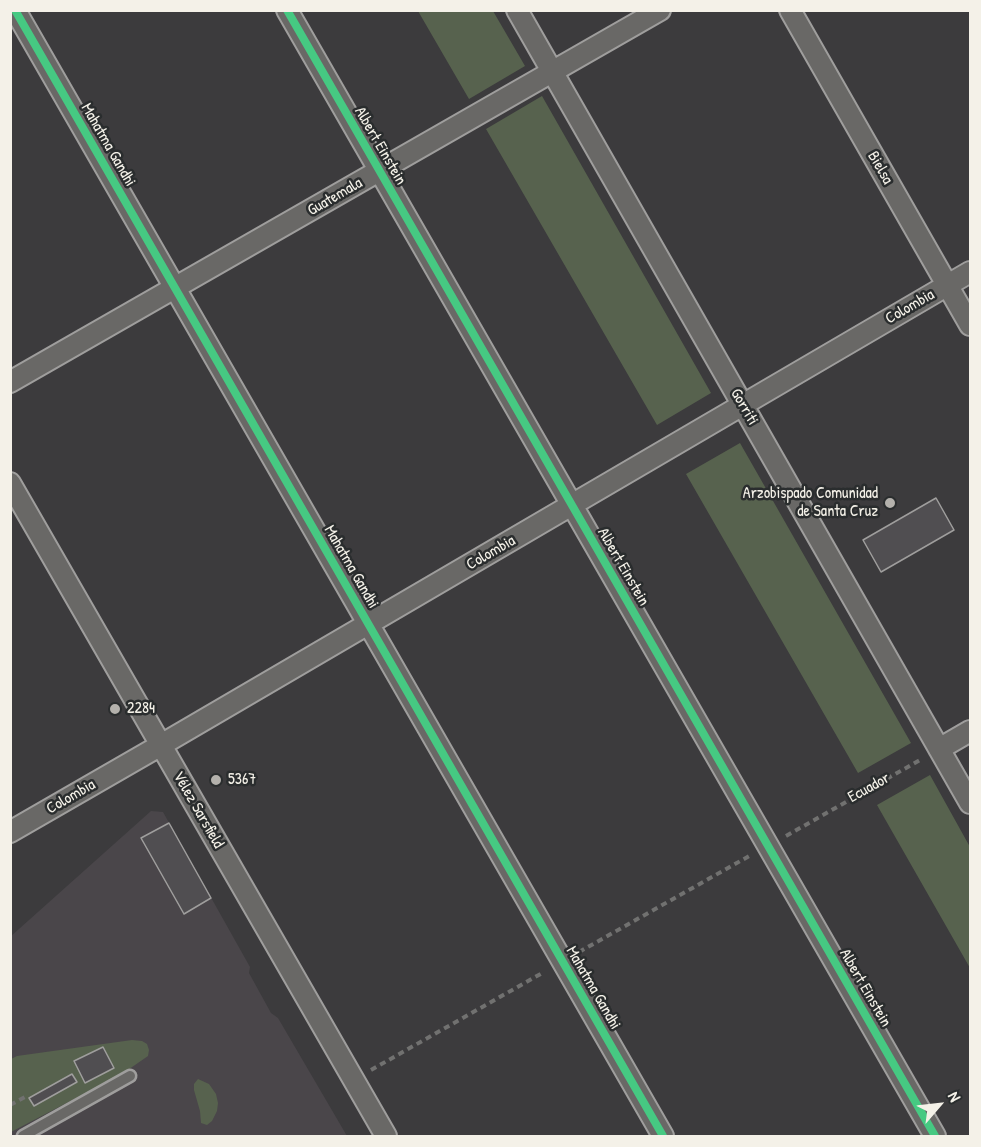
<!DOCTYPE html>
<meta charset="utf-8">
<style>
body{margin:0}
#map{position:relative;width:981px;height:1147px;overflow:hidden;background:#3c3b3d;font-family:"Patrick Hand",sans-serif}
canvas{display:block}
.frame{position:absolute;inset:0;border:12px solid #f4f1e8;pointer-events:none}
.north{position:absolute;left:909px;top:1075px;width:60px;height:60px;-webkit-text-stroke:4px #2a2d2e;paint-order:stroke;rotate:62deg;font-size:16px;font-weight:700;line-height:24px;text-align:center;color:#f4f1e8}
.north::after{content:'';display:block;margin:auto;width:21px;height:27px;background:#f4f1e8;clip-path:polygon(50% 0,100% 100%,50% 72%,0 100%)}
</style>
<div id="map">
<canvas width="981" height="1147"></canvas>
<div class="frame"></div>
<div class="north">N</div>
</div>
<script>
const context = document.querySelector('canvas').getContext('2d');
context.lineJoin = 'round';
function fill(path, color) { context.fillStyle = color; context.fill(path, 'evenodd'); }
const poly = rows => new Path2D(rows.map(r => 'M' + r).join(''));
function stroke(path, color, width, dash) { context.strokeStyle = color; context.lineWidth = width; context.lineCap = dash ? 'butt' : 'round'; context.setLineDash(dash || []); context.stroke(path); }
function write(font, color, halo, rows, align = 'center') {
  context.font = font + ' "Patrick Hand",sans-serif'; context.lineWidth = 5; context.setLineDash([]); context.textBaseline = 'middle'; context.strokeStyle = halo; context.fillStyle = color; for (const [text, x, y, turn = 0] of rows) {
    context.save(); context.translate(x, y); context.rotate((+turn || 0) * Math.PI / 180); context.textAlign = isNaN(turn) ? turn : align; if (halo) context.strokeText(text, 0, 0); context.fillText(text, 0, 0); context.restore();
  }
}
fill(poly([
 [151,811,163,812,250,967,249,973,271,1013,278,1018,347,1136,11,1136,10,937]
]), '#4a464a');
fill(poly([
 [418,11,493,11,525,66,469,99],
 [542,96,711,393,657,425,486,129],
 [740,443,911,743,858,773,686,474],
 [930,775,970,847,970,968,877,805],
 [132,1040,142,1041,147,1044,149,1050,148,1056,122,1074,11,1132,11,1059,17,1056],
 [198,1079,209,1084,216,1094,218,1103,217,1111,212,1121,207,1125,201,1123,200,1111,194,1090,194,1084]
]), '#57624e');
const building = poly([
 [936,498,954,530,881,572,863,540,936,498],
 [169,823,211,898,184,914,141,838,169,823],
 [103,1047,114,1068,85,1083,74,1061,103,1047],
 [72,1074,77,1082,34,1106,29,1098,72,1074]
]);
fill(building, '#504e51');
stroke(building, '#9f9e9d', 1.5);
const service = poly([
 [23,1136,130,1076]
]);
const minor = poly([
 [15,10,663,1136],
 [287,10,935,1136],
 [517,10,970,803],
 [790,10,970,325],
 [10,382,660,10],
 [10,483,386,1136],
 [939,749,970,731],
 [10,832,161,745,970,272]
]);
stroke(service, '#9f9e9d', 15);
stroke(minor, '#9f9e9d', 24);
stroke(poly([
 [786,836,920,760],
 [579,952,751,855],
 [371,1070,544,972],
 [10,1105,25,1097]
]), '#717170', 4, [6, 4.5]);
stroke(service, '#696866', 10);
stroke(minor, '#696866', 20);
stroke(poly([
 [15,10,663,1136],
 [287,10,935,1136]
]), '#46c982', 8);
for (const [x, y, r, color] of [
 [890,503,6,"#b4b1ac"],
 [115,709,6,"#b4b1ac"],
 [216,780,6,"#b4b1ac"]
]) { const dot = new Path2D(); dot.arc(x, y, r, 0, 2 * Math.PI); context.fillStyle = color; context.fill(dot); stroke(dot, '#2a2d2e', 2); }
write('16px', '#f4f1e8', '#2a2d2e', [
 ["Mahatma Gandhi",108,145,60],
 ["Albert Einstein",380,146,60],
 ["Bielsa",880,168,60],
 ["Guatemala",335,197,-30],
 ["Colombia",910,307,-30],
 ["Gorriti",744,407,60],
 ["Colombia",491,553,-30],
 ["Mahatma Gandhi",351,567,60],
 ["Albert Einstein",623,567,60],
 ["Ecuador",869,788,-29],
 ["Colombia",71,797,-30],
 ["Vélez Sarsfield",198,810,60],
 ["Mahatma Gandhi",593,988,60],
 ["Albert Einstein",865,988,60]
]);
write('16px', '#f4f1e8', '#2a2d2e', [
 ["Arzobispado Comunidad",878,494,"right"],
 ["de Santa Cruz",878,512,"right"],
 ["2284",127,709],
 ["5367",228,780]
], 'left');
</script>
